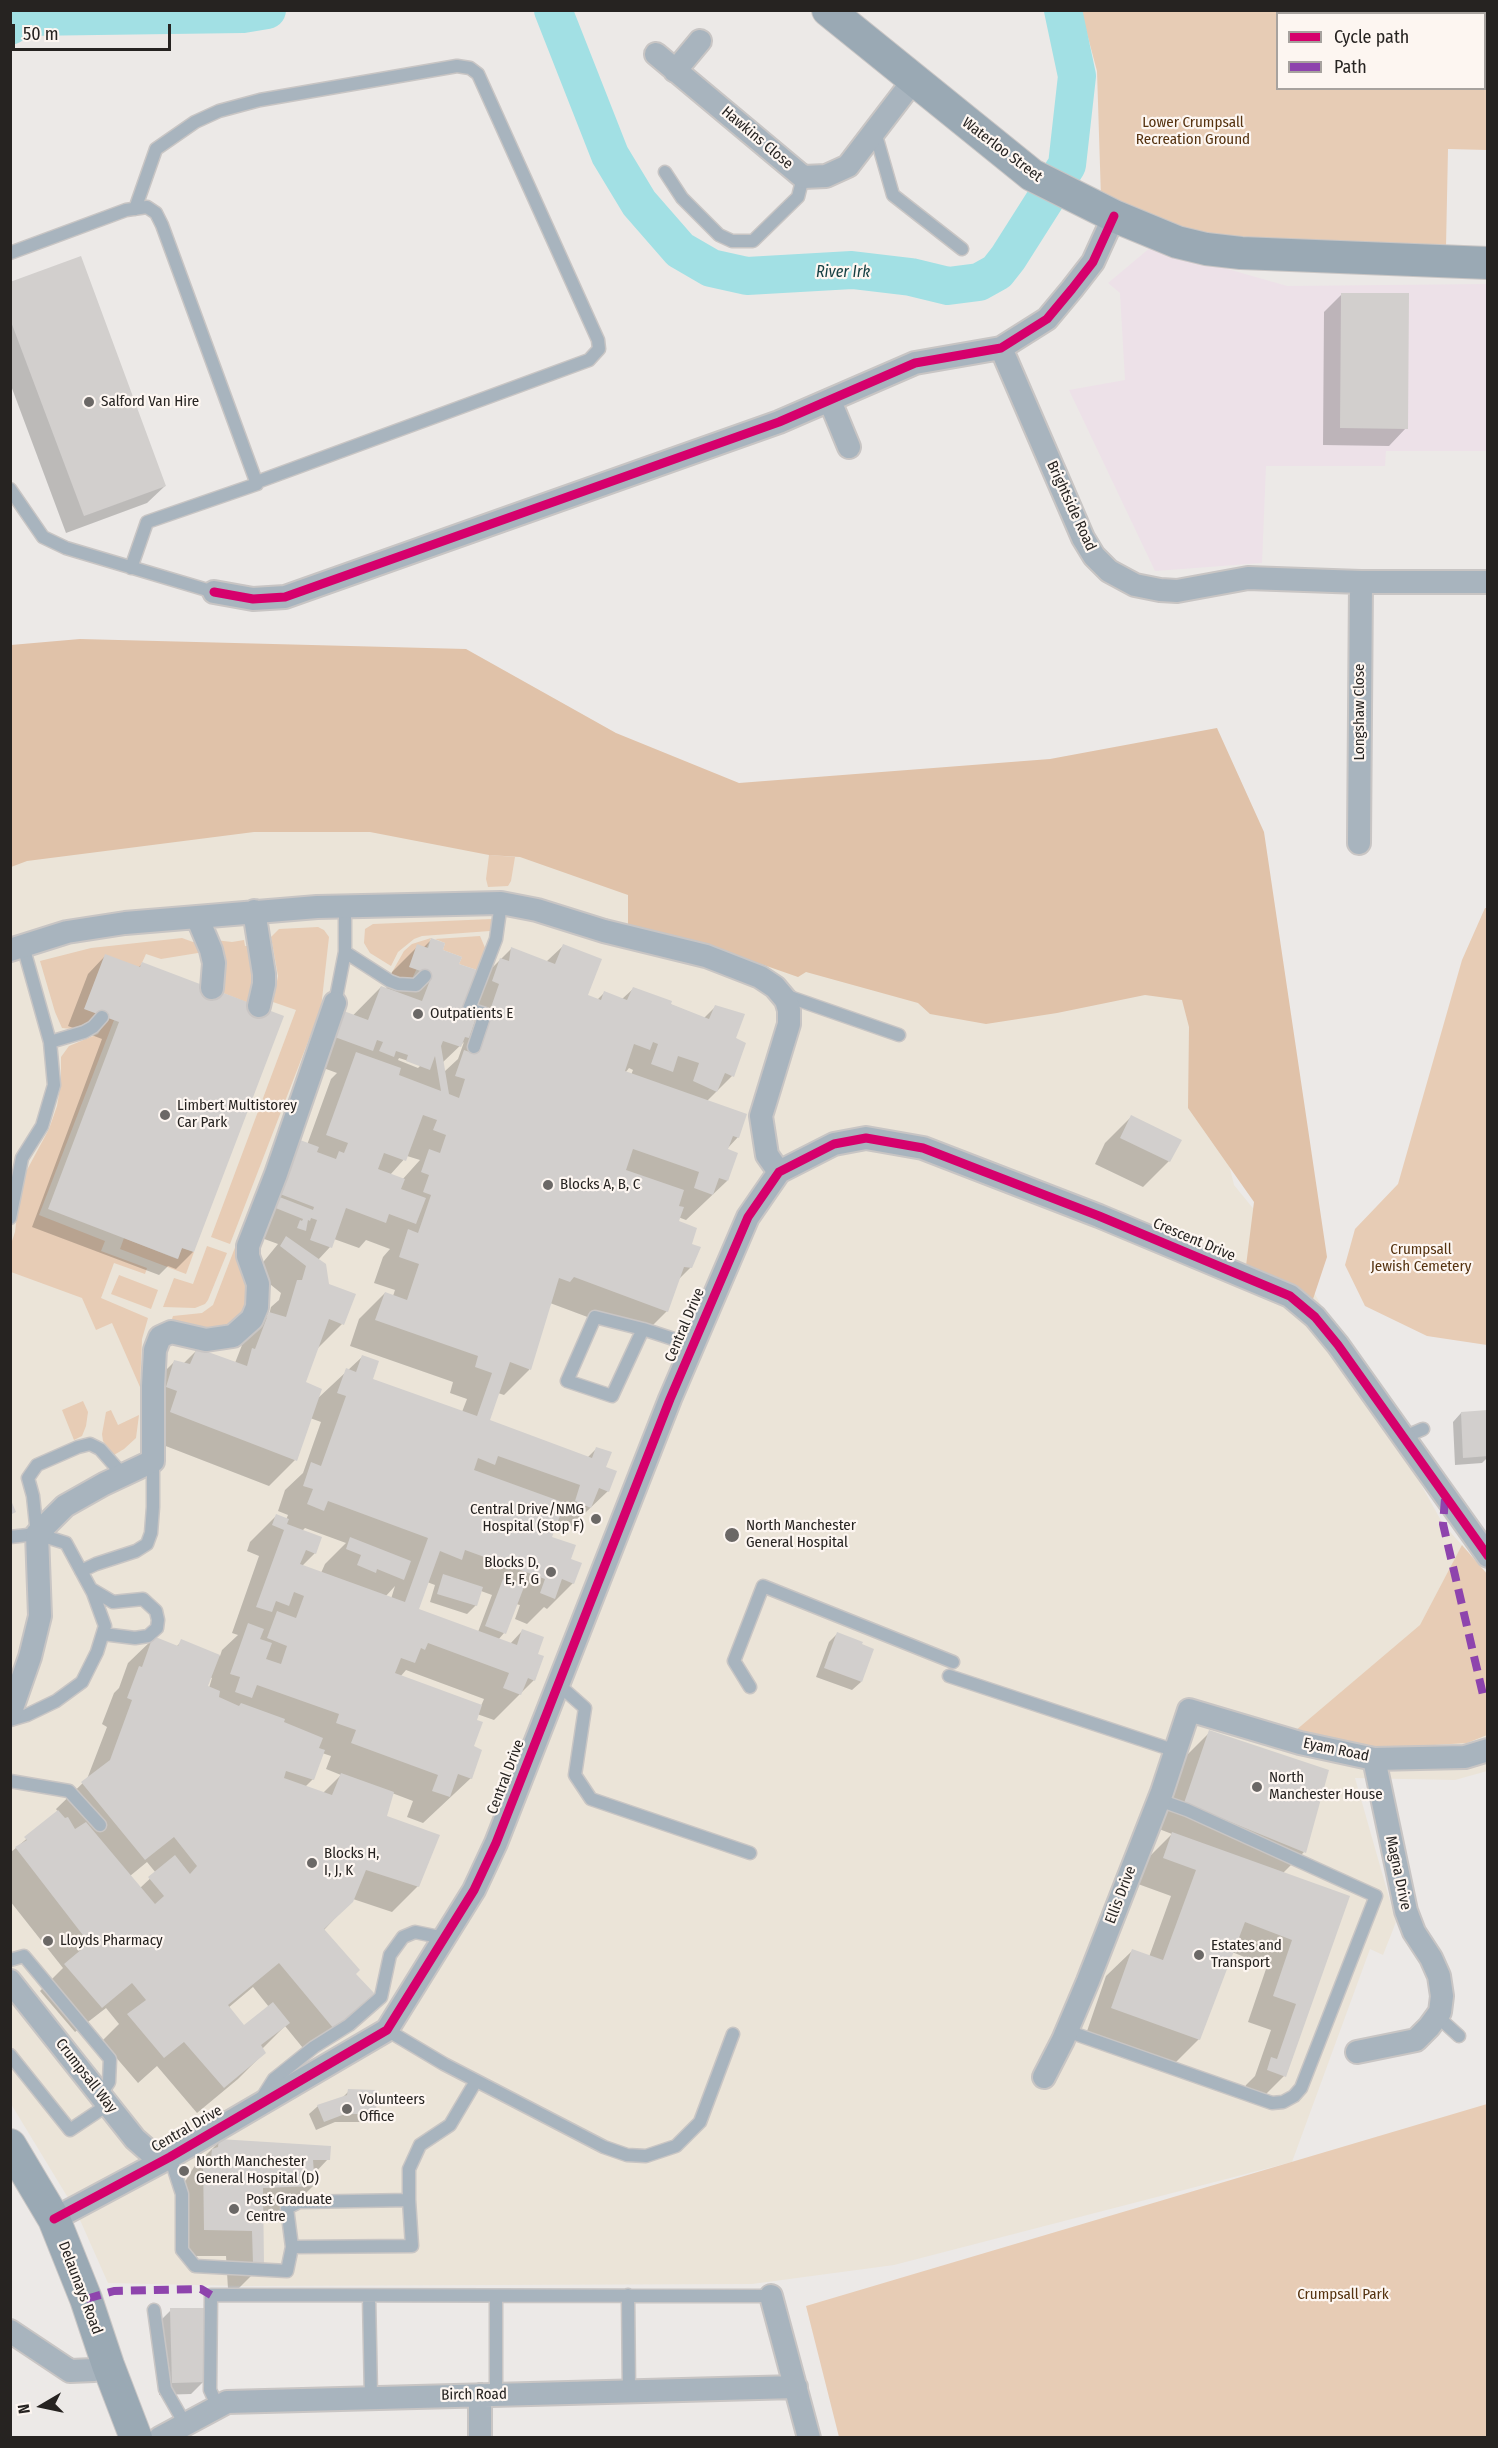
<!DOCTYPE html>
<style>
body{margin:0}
#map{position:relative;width:1498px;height:2448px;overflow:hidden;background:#ece9e7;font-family:"Fira Sans Condensed",sans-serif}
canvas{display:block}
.frame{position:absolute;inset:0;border:12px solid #262321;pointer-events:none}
.legend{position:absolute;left:1276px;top:12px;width:210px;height:78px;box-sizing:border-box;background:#fdf6f1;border:2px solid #a7a29e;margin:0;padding:8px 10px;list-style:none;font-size:18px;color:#262321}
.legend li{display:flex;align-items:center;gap:12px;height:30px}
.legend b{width:30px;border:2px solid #a7a29e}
.north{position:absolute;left:12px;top:2376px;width:60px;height:60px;-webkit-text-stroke:4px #fdf6f1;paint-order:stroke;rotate:261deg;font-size:16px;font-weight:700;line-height:24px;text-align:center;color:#262321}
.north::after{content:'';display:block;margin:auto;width:21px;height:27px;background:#262321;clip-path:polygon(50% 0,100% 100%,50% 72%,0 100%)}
.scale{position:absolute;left:12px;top:24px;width:159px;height:27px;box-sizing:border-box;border:3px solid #262321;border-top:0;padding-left:8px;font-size:18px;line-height:21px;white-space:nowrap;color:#262321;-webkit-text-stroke:4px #fdf6f1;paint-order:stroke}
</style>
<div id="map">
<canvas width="1498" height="2448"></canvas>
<div class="frame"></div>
<ul class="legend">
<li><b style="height:8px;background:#d6006c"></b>Cycle path</li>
<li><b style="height:8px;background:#8e44ad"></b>Path</li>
</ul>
<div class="north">N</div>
<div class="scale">50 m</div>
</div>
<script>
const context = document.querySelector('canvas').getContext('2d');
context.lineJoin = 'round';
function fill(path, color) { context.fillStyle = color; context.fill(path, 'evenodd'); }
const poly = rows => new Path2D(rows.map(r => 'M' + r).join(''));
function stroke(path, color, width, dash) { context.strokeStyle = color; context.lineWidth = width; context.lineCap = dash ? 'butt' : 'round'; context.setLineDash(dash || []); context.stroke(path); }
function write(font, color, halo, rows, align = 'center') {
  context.font = font + ' "Fira Sans Condensed",sans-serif'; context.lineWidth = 4.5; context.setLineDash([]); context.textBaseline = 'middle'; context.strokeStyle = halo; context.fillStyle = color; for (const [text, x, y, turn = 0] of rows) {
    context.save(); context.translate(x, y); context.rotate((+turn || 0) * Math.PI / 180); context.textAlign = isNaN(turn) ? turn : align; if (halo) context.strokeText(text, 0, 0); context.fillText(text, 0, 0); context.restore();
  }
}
fill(poly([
 [1151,247,1287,286,1487,284,1487,451,1386,451,1385,466,1266,466,1262,563,1155,571,1069,390,1125,380,1120,293,1108,283]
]), '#ede1e8');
fill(poly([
 [264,795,1181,966,1234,1185,1297,1262,1443,1524,1487,1573,1487,1771,1455,1780,1355,1778,1396,1922,1383,1955,1370,1949,1292,2162,894,2265,752,2284,240,2286,108,2283,76,2211,11,2104,11,826]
]), '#ebe4d8');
fill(poly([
 [1081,11,1487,11,1487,150,1448,149,1446,247,1311,251,1193,232,1101,198,1097,71],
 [1278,14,1484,14,1484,88,1278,88],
 [489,855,515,857,511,881,508,886,488,887,486,879],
 [1485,908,1488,908,1487,1345,1427,1336,1365,1306,1345,1265,1355,1229,1398,1184,1462,960],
 [492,919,490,931,422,936,414,939,398,952,391,966,370,953,364,943,365,929,373,924],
 [318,927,324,930,329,937,321,1008,230,1244,211,1237,296,1010,273,1002,278,976,271,937,279,929],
 [480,936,486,950,480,971,459,964,462,957,443,950,445,943,435,939],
 [182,938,193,942,199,941,204,952,161,959,146,954,140,967,90,1021,72,1029,62,1028,55,1012,40,961,91,948],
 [431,938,411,981,391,974,404,951,412,944],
 [215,940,232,942,244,940,245,946,251,946,256,965,251,1004,218,991],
 [108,1018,114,1020,39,1215,105,1241,101,1251,147,1268,145,1274,114,1263,101,1298,148,1318,142,1339,140,1387,112,1323,96,1330,82,1298,11,1272,10,1247,15,1232,21,1181,49,1129,57,1106,61,1082,61,1057,69,1046,98,1034],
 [244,1224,249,1305,235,1325,191,1330,172,1319,173,1316,202,1313,213,1305],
 [124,1238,177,1259,182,1248,194,1252,186,1274,120,1249],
 [207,1246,227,1253,208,1300,205,1304,195,1308,163,1307,174,1278,193,1284],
 [119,1275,158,1290,151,1309,111,1294],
 [83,1401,88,1412,86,1426,82,1436,74,1440,62,1410],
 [111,1410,118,1425,139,1415,136,1438,124,1449,114,1455,103,1441,102,1434,106,1412],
 [1462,1545,1487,1574,1487,1735,1467,1743,1385,1748,1336,1742,1295,1731,1420,1625],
 [1487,2104,1487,2437,839,2437,806,2306]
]), '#e7ccb5');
fill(poly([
 [80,639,466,649,616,733,739,783,1050,759,1217,728,1264,832,1327,1257,1311,1305,1246,1266,1254,1202,1188,1108,1189,1027,1182,1000,1145,995,1057,1013,986,1024,930,1014,918,1003,806,972,798,977,758,963,628,927,628,895,520,857,489,855,370,832,254,832,27,861,11,867,11,645]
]), '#e0c2a9');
fill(poly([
 [10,283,165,486,147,503,66,533,10,383],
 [1342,294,1406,428,1389,446,1323,445,1324,312],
 [432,939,441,951,458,965,473,987,511,949,546,962,563,946,586,996,597,1000,604,993,622,999,633,989,704,1018,715,1007,734,1039,732,1076,707,1101,738,1137,726,1150,727,1181,686,1220,678,1217,677,1222,690,1245,691,1267,677,1281,667,1311,641,1337,550,1303,529,1370,504,1395,498,1393,488,1421,587,1458,597,1448,604,1468,608,1491,564,1533,554,1529,550,1538,569,1560,573,1583,547,1609,544,1607,527,1624,515,1619,520,1605,516,1604,504,1633,498,1640,510,1644,522,1631,536,1655,534,1680,494,1720,477,1714,472,1747,471,1778,423,1823,407,1817,413,1801,392,1793,385,1817,418,1886,392,1912,353,1899,323,1931,354,1974,372,1993,307,2053,285,2026,262,2049,264,2053,238,2079,197,2113,157,2066,138,2083,102,2041,119,2024,106,2008,75,2032,40,1991,63,1968,10,1901,10,1853,58,1812,56,1809,87,1779,107,1727,102,1724,114,1693,119,1688,128,1663,154,1638,176,1647,182,1641,220,1656,222,1650,238,1635,232,1633,259,1556,247,1551,250,1542,276,1516,286,1520,288,1515,278,1511,285,1490,303,1473,321,1422,310,1418,295,1460,269,1486,145,1438,152,1417,141,1413,148,1388,174,1362,183,1364,197,1350,235,1363,244,1340,269,1315,271,1307,279,1300,281,1293,255,1272,278,1244,248,1233,274,1168,300,1142,307,1145,331,1079,337,1073,307,1062,381,987,386,989,392,972,418,946,423,948],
 [466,1007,475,1010,471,1021,462,1018],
 [464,1042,458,1059,444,1072,442,1063],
 [399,1058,421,1065,418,1068,398,1060],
 [629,1068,633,1070,631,1075,625,1073],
 [407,1156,420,1160,402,1180,390,1175],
 [334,1239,359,1248,366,1240,390,1249,383,1257,374,1283,395,1290,393,1296,385,1293,359,1319,350,1346,453,1382,450,1393,467,1399,462,1412,371,1379,362,1357,316,1400,304,1383,316,1350,342,1324,318,1260,330,1247],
 [305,1528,346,1543,325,1564,321,1573,302,1566,315,1553,302,1531],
 [427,1582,435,1585,430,1602,467,1614,476,1605,481,1591,492,1595,478,1632,417,1610],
 [395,1586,391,1599,385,1597],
 [406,1670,484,1699,481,1706,400,1677],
 [210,1677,212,1678,209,1688,206,1687],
 [322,1753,331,1756,326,1769,341,1775,323,1793,305,1787,313,1779],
 [147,1862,156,1873,140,1888,130,1876],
 [253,1987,269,2007,243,2027,228,2008],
 [105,956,138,968,142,964,193,1252,176,1269,168,1266,159,1275,32,1227,102,1039,68,1026,88,974],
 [1131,1117,1169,1161,1143,1187,1095,1164,1105,1143],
 [1487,1411,1488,1457,1482,1463,1455,1465,1453,1422,1461,1413],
 [837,1634,861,1682,852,1690,816,1677,829,1642],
 [1210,1732,1304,1852,1283,1873,1348,1897,1284,2076,1258,2102,1242,2096,1246,2085,1255,2076,1271,2030,1248,2022,1267,1966,1232,1952,1199,2039,1173,2065,1086,2034,1106,1976,1132,1951,1149,1957,1171,1896,1138,1884,1146,1860,1172,1834,1159,1829,1184,1758],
 [349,2091,375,2113,366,2122,335,2122,316,2130,309,2114,318,2106,342,2098],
 [220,2141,328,2159,313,2175,314,2185,288,2211,262,2212,262,2265,236,2291,228,2289,226,2256,179,2256,177,2189,186,2180,194,2167],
 [171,2310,204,2381,191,2394,159,2395,158,2323]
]), '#0003');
stroke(poly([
 [10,13,25,17]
]), '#a2e0e4', 6);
stroke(poly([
 [553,10,610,155,639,203,680,250,711,268,747,276,852,270,911,277,948,286,979,282,997,272,1008,258,1067,165,1077,76,1063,10],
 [10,26,25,17,243,14,267,10]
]), '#a2e0e4', 38);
fill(poly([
 [81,256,166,486,84,516,10,319,10,282],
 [1341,293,1409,293,1408,429,1340,428],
 [431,938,445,943,443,950,462,957,459,964,480,971,464,1017,475,1021,469,1038,465,1037,461,1047,443,1041,441,1046,449,1094,459,1098,465,1079,455,1076,464,1050,475,1054,499,984,492,981,500,958,509,961,511,947,555,964,563,944,602,959,588,995,601,1000,604,991,627,1000,633,987,672,1001,671,1004,709,1019,715,1005,745,1014,736,1038,746,1043,734,1077,725,1073,717,1092,693,1081,699,1063,678,1056,673,1072,651,1064,658,1044,653,1042,650,1050,634,1044,625,1071,747,1114,739,1138,733,1136,728,1149,738,1153,728,1181,719,1178,713,1195,694,1188,699,1172,633,1149,626,1170,684,1190,679,1206,684,1207,679,1221,697,1228,692,1244,701,1247,692,1268,684,1267,668,1312,574,1277,570,1282,559,1278,531,1370,510,1362,490,1420,592,1458,596,1447,612,1452,606,1467,617,1471,609,1492,599,1488,591,1508,575,1501,580,1485,498,1456,495,1465,478,1458,474,1470,565,1503,552,1537,576,1545,571,1559,582,1563,574,1584,562,1579,555,1599,540,1593,545,1579,465,1550,462,1560,440,1551,419,1609,517,1645,522,1629,544,1637,538,1654,544,1656,535,1681,528,1678,521,1695,503,1688,509,1673,428,1643,425,1650,421,1648,415,1663,401,1658,395,1673,482,1705,477,1720,483,1722,474,1746,482,1750,472,1779,458,1774,450,1797,432,1791,438,1775,351,1743,356,1730,336,1723,339,1714,257,1685,252,1698,235,1692,240,1677,230,1674,248,1623,264,1629,260,1639,272,1643,266,1659,281,1664,287,1646,267,1638,277,1611,296,1618,304,1596,294,1592,289,1606,276,1601,272,1612,256,1607,284,1530,272,1525,276,1514,289,1519,287,1524,322,1537,316,1554,306,1550,300,1564,405,1602,428,1538,328,1501,324,1511,307,1504,313,1489,303,1486,311,1462,321,1466,346,1396,337,1393,346,1368,356,1372,362,1355,379,1361,373,1379,477,1416,492,1373,475,1367,478,1356,375,1320,385,1292,407,1300,419,1264,399,1257,408,1229,418,1233,431,1195,423,1192,429,1175,421,1172,429,1149,440,1153,446,1135,433,1130,437,1120,423,1115,406,1161,384,1153,378,1169,405,1179,401,1189,426,1198,416,1224,389,1214,386,1223,346,1208,332,1248,310,1240,317,1220,311,1218,310,1221,308,1220,306,1231,297,1228,300,1220,302,1221,303,1219,273,1207,277,1196,313,1210,314,1207,280,1194,300,1140,319,1147,317,1152,336,1159,339,1151,344,1153,348,1143,326,1135,356,1052,401,1068,399,1075,441,1091,435,1056,430,1070,406,1061,408,1055,396,1051,394,1057,379,1051,383,1042,377,1040,373,1051,332,1036,341,1010,368,1020,381,986,422,1001,432,975,409,967,417,944,428,948],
 [105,954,140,967,142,962,284,1016,194,1252,182,1248,178,1259,48,1209,119,1022,84,1009],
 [1131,1115,1182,1140,1170,1162,1120,1138],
 [286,1236,326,1264,329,1284,356,1294,344,1325,329,1319,306,1382,322,1389,297,1461,170,1412,177,1391,166,1387,174,1360,190,1364,197,1348,247,1366,252,1348,255,1349,269,1312,286,1317,297,1280,302,1280,306,1266,280,1246],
 [1488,1410,1488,1456,1463,1458,1461,1412],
 [10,1498,16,1512,10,1515],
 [350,1537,411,1561,404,1580,377,1569,376,1573,357,1565,361,1555,346,1549],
 [443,1574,483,1587,477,1606,437,1594],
 [503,1579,524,1587,506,1634,485,1626],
 [837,1632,863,1642,862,1644,874,1649,862,1682,824,1668],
 [153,1636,178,1646,181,1639,220,1655,208,1686,220,1691,219,1697,239,1706,241,1703,285,1719,284,1722,323,1738,319,1748,325,1750,314,1780,286,1771,284,1778,332,1795,341,1773,394,1792,387,1816,440,1835,419,1887,366,1870,353,1902,324,1929,360,1970,356,1974,374,1993,334,2029,279,1963,228,2005,244,2025,273,2002,290,2023,261,2045,266,2053,224,2088,184,2042,164,2058,127,2014,146,2000,132,1983,102,2008,64,1964,89,1943,15,1847,27,1840,24,1837,58,1810,65,1818,68,1817,75,1829,86,1822,155,1904,164,1896,148,1877,175,1855,190,1874,197,1866,174,1837,145,1860,81,1782,110,1760,132,1700,127,1698,139,1666,142,1667],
 [1209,1730,1329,1770,1306,1853,1184,1803],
 [1172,1832,1350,1896,1286,2077,1267,2070,1271,2057,1277,2059,1296,2004,1273,1996,1292,1940,1245,1922,1200,2040,1111,2008,1132,1949,1163,1960,1196,1870,1163,1858],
 [348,2089,377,2090,376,2114,345,2114,324,2122,317,2105,347,2095],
 [219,2139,331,2146,330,2160,313,2160,315,2186,263,2188,264,2265,253,2264,252,2231,204,2230,203,2161,211,2158,212,2149,218,2147],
 [170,2308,205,2308,206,2382,172,2383]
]), '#d2cfcd');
const lane = poly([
 [875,132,893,195,962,249],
 [665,172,682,198,719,235,732,241,753,241,798,197,803,177],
 [135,209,156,149,195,122,219,111,260,100,457,66,470,68,478,74,598,340,599,349,589,360,257,482],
 [10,253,126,210,147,207,156,213,162,225,257,484,147,522,131,568],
 [10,489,43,537,66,548,214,592],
 [345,952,390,981,398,984,416,985,425,976],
 [784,995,899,1035],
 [335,1003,345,952,345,906],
 [50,1042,84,1032,93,1027,102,1017],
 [474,1047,485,1014,469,1009,496,939,501,903],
 [10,1218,22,1158,42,1126,54,1085,50,1042,23,946],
 [643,1329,595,1317,567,1381,612,1396,643,1329,692,1345],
 [1402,1438,1423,1429],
 [37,1534,33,1496,28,1478,37,1465,78,1447,90,1444,100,1449,123,1475],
 [10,1537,37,1534,66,1543,93,1593,105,1626,97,1652,82,1682,56,1701,27,1715,10,1720],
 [81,1571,96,1564,136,1551,147,1544,151,1533,153,1507,153,1461],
 [91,1589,113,1602,143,1599,156,1611,158,1620,157,1628,148,1636,135,1638,103,1634],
 [949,1676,1176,1751],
 [559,1685,585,1708,575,1775,591,1799,750,1853],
 [750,1687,734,1661,763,1586,953,1662],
 [10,1781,69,1791,100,1825],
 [10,1960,24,1956,110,2059,109,2082,101,2094],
 [1437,2016,1459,2036],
 [387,2030,444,2064,604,2147,627,2155,646,2156,676,2146,700,2122,733,2034],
 [1067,2031,1272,2103,1283,2102,1294,2096,1301,2088,1376,1896,1187,1810,1159,1800],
 [10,2055,70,2130,109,2104],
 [262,2098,274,2079,314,2047,349,2025,381,1997,390,1955,403,1937,415,1932,444,1938],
 [170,2157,182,2194,182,2250,195,2266,287,2271,292,2247,287,2208,299,2202,409,2200,409,2169,420,2145,450,2125,476,2081],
 [292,2247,412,2246,409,2200],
 [628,2295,629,2390],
 [369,2296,371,2397],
 [496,2297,496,2395],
 [154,2310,165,2389,185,2424],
 [218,2407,210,2390,211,2295,771,2296]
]);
const street = poly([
 [656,54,803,177,826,176,848,166,913,81],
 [675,71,700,41],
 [1001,348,1083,538,1094,556,1109,571,1135,585,1160,590,1177,591,1248,578,1361,582,1488,582],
 [830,401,849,447],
 [214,592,253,599,285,597,779,422,915,363,1001,348,1047,319,1072,289,1093,262,1114,216],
 [1359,843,1361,582],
 [254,911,264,974,264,984,259,1006],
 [197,917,211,950,214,963,212,988],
 [10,950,67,932,125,923,317,907,501,903,537,910,604,931,706,956,760,977,775,987,786,1000,789,1010,789,1024,761,1116,767,1155,779,1172],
 [10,1714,30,1657,40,1616,37,1534,65,1506,104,1484,153,1461,153,1386,155,1350,160,1337,171,1332,206,1340,233,1336,252,1319,257,1307,258,1284,248,1256,248,1246,276,1174,335,1003],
 [10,1981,135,2139,151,2153,170,2157],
 [1357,2052,1416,2040,1429,2027,1440,2012,1442,1996,1439,1976,1431,1958,1414,1932,1406,1911,1374,1759],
 [1044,2077,1063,2040,1088,1981,1162,1792,1189,1710,1300,1743,1374,1759,1465,1757,1488,1750],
 [54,2219,170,2157,387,2030,474,1890,496,1843,670,1399,748,1217,779,1172,834,1144,866,1138,923,1148,1099,1216,1290,1296,1315,1317,1338,1345,1488,1556],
 [771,2296,809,2438],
 [10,2331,70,2371,94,2370,108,2365],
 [480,2395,480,2438],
 [160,2438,227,2402,796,2387]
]);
const secondary = poly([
 [828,10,1032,175,1114,216,1177,242,1206,249,1241,253,1488,263],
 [10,2145,54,2219,86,2299,108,2365,136,2438]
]);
stroke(lane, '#c8c5c4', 15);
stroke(street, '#c8c5c4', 26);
stroke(secondary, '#c8c5c4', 34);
stroke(lane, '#a8b4be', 12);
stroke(street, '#a8b4be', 22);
stroke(secondary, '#9aa9b4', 32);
stroke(poly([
 [1445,1499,1443,1524,1484,1699],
 [86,2299,114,2291,201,2289,211,2295]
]), '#8e44ad', 8, [15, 8]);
stroke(poly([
 [214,592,253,599,285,597,779,422,915,363,1001,348,1047,319,1072,289,1093,262,1114,216],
 [54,2219,170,2157,387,2030,474,1890,496,1843,670,1399,748,1217,779,1172,834,1144,866,1138,923,1148,1099,1216,1290,1296,1315,1317,1338,1345,1488,1556]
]), '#d6006c', 9);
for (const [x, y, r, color] of [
 [89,402,6,"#6b6866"],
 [418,1014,6,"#6b6866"],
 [165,1115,6,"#6b6866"],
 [548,1185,6,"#6b6866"],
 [596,1519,6,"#6b6866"],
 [732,1535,8,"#6b6866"],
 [551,1572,6,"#6b6866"],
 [1257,1787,6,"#6b6866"],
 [312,1863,6,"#6b6866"],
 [48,1941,6,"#6b6866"],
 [1199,1955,6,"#6b6866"],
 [347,2109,6,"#6b6866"],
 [184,2171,6,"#6b6866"],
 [234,2209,6,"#6b6866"]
]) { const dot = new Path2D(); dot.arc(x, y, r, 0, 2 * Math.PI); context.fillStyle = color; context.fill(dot); stroke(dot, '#fdf6f1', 2); }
write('15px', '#55320f', '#fdf6f1', [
 ["Lower Crumpsall",1193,123],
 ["Recreation Ground",1193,140],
 ["Crumpsall",1421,1250],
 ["Jewish Cemetery",1421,1267],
 ["Crumpsall Park",1343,2295]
]);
write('15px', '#262321', '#fdf6f1', [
 ["Hawkins Close",757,138,40],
 ["Waterloo Street",1002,150,37],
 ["Brightside Road",1071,506,65],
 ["Longshaw Close",1360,712,-90],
 ["Crescent Drive",1194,1240,23],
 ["Central Drive",685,1325,-67],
 ["Eyam Road",1336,1750,12],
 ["Central Drive",506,1777,-69],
 ["Magna Drive",1398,1873,78],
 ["Ellis Drive",1121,1895,-69],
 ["Crumpsall Way",86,2076,52],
 ["Central Drive",187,2129,-30],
 ["Delaunays Road",80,2288,69],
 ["Birch Road",474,2395,-1]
]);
write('15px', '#262321', '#fdf6f1', [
 ["Salford Van Hire",101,402],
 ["Outpatients E",430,1014],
 ["Limbert Multistorey",177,1106],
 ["Car Park",177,1123],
 ["Blocks A, B, C",560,1185],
 ["Central Drive/NMG",584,1510,"right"],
 ["Hospital (Stop F)",584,1527,"right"],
 ["North Manchester",746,1526],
 ["General Hospital",746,1543],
 ["Blocks D,",539,1563,"right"],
 ["E, F, G",539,1580,"right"],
 ["North",1269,1778],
 ["Manchester House",1269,1795],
 ["Blocks H,",324,1854],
 ["I, J, K",324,1871],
 ["Lloyds Pharmacy",60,1941],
 ["Estates and",1211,1946],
 ["Transport",1211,1963],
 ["Volunteers",359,2100],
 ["Office",359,2117],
 ["North Manchester",196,2162],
 ["General Hospital (D)",196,2179],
 ["Post Graduate",246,2200],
 ["Centre",246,2217]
], 'left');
write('italic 16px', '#164043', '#fdf6f1', [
 ["River Irk",843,273]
]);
</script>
